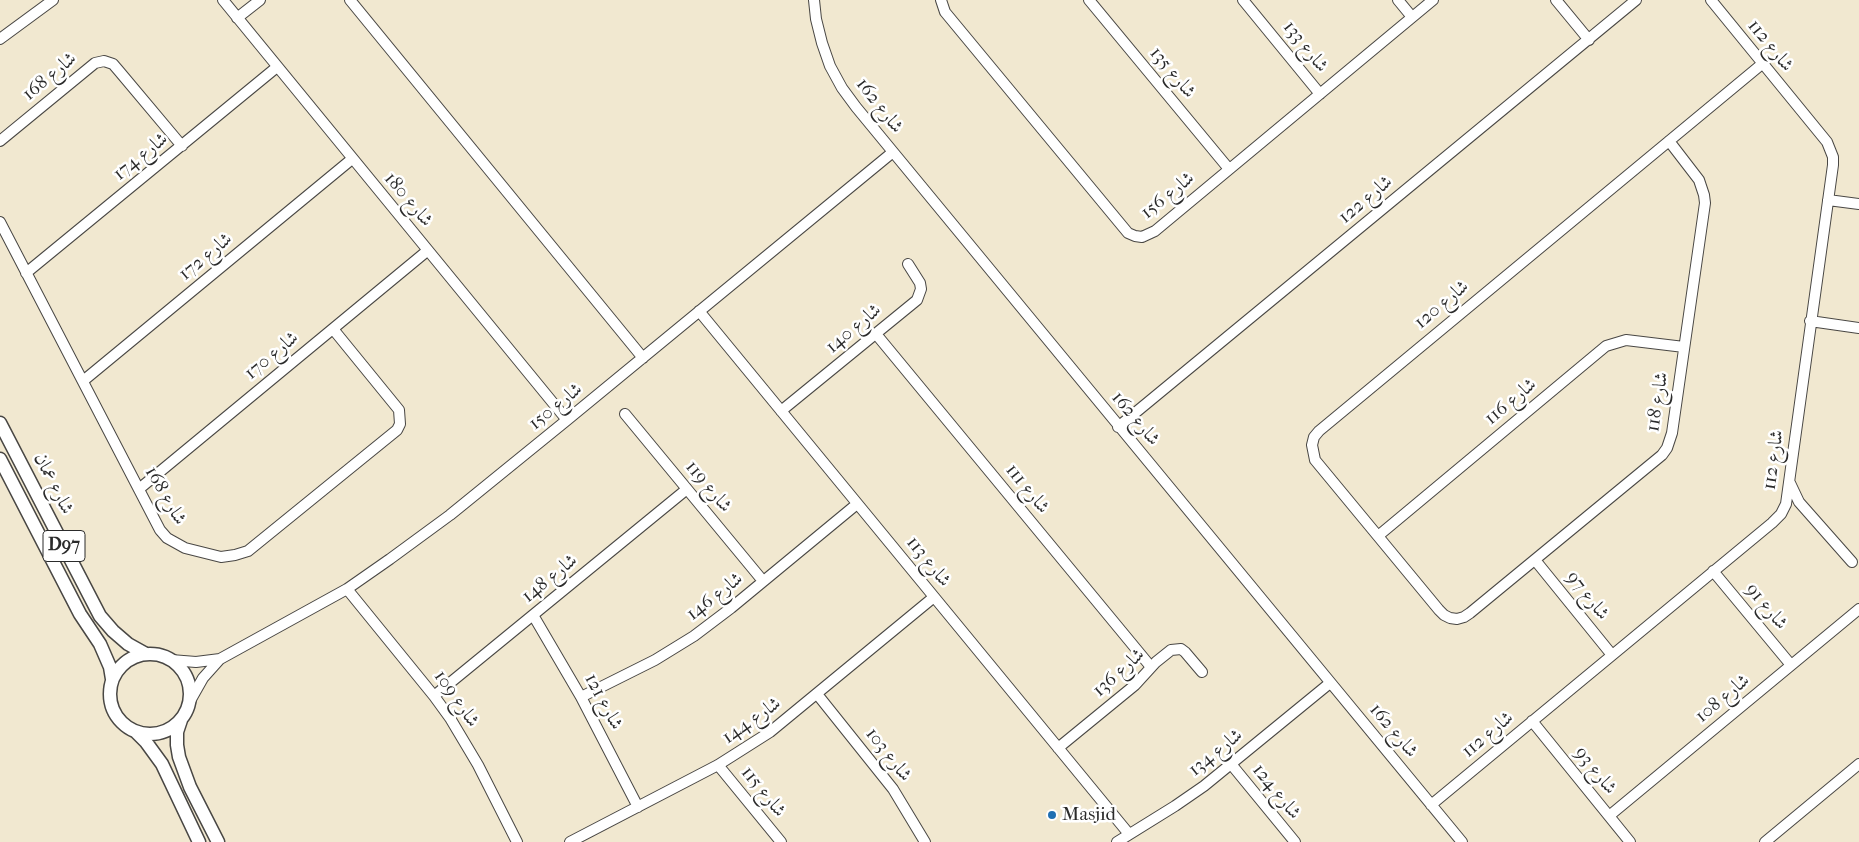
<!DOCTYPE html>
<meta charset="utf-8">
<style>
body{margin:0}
canvas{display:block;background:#f1e8d0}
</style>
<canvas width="1859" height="842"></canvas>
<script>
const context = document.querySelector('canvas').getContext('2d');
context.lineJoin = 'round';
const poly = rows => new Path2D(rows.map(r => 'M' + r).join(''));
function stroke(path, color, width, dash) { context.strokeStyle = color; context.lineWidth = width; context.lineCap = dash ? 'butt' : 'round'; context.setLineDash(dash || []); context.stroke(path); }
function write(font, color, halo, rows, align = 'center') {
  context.font = font + ' "IM FELL French Canon",Amiri,serif'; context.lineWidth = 5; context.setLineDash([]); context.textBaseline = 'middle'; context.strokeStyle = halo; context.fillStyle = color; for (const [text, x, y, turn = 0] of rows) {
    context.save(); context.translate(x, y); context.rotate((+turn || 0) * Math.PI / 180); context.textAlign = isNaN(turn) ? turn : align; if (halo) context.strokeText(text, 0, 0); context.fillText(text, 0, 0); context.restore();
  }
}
const minor = poly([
 [223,0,567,420],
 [350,0,643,358],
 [814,0,816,19,822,43,830,66,842,88,856,107,1462,842],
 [941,0,945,12,1123,227,1128,233,1135,236,1142,237,1155,231,1433,0],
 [1089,0,1229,169],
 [1243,0,1320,94],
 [1398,0,1412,17],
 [1556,0,1589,40],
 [237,18,260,0],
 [0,39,53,0],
 [0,141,95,63,104,61,113,64,119,71,182,146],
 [1669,141,1699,180,1704,195,1705,203,1672,433,1667,448,1662,455,1470,613,1464,617,1457,619,1450,618,1444,615,1439,610,1315,460,1312,445,1314,437,1319,431,1762,64],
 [1828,200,1859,204],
 [0,222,160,530,167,538,185,548,221,557,235,555,248,551,397,430,400,424,399,410,333,329],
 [26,273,277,67],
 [699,311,1129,834],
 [1810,321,1859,328],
 [876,334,1151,667],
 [83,381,352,159],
 [781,411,917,300,921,289,920,283,908,264],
 [625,414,763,581],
 [1118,427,1636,0],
 [1790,483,1799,502,1852,562],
 [139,489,427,251],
 [1378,536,1606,346,1626,340,1684,347],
 [1535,560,1612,655],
 [1713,571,1791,665],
 [347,589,434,696,450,718,478,765,517,842],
 [533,615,581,697,638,807],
 [171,660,196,662,220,659,347,589,390,559,450,515,567,420,893,152],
 [817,694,893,789,925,842],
 [434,696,687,489],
 [581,697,655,660,694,636,731,608,857,504],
 [190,701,203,678,220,659],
 [1532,721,1630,842],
 [1058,748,1135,685,1156,662,1171,650,1181,649,1185,652,1202,672],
 [1231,764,1295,842],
 [718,765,781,842],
 [1431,805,1772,523,1781,514,1786,504,1833,165,1833,157,1827,142,1711,0],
 [1609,816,1859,609],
 [570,842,718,765,770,732,934,597],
 [1117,842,1175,806,1204,786,1330,683],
 [1765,842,1859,764]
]);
const major = poly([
 [0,423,100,616,113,631,128,644,146,654],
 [0,459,80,614,100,644,110,667,112,679],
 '110 694a40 40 0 1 1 80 0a40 40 0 1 1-80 0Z',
 [181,720,177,732,177,745,179,757,190,787,218,842],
 [136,732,146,742,162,764,199,842]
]);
stroke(minor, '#494744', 12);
stroke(major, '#494744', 15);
stroke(minor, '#fff', 10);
stroke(major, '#fff', 12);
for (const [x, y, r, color] of [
 [1052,815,5,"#1f6fb2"]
]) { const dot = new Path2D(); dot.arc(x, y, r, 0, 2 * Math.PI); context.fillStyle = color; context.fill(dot); stroke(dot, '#fff', 2); }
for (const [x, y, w] of [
 [64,546,42]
]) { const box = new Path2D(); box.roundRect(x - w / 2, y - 15.5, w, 31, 4); context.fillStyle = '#fff'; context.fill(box); stroke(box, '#2b2b2b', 1); }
write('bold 18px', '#2b2b2b', null, [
 ["D97",64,546]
]);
write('19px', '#2b2b2b', '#fff', [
 ["شارع 112",1770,46,51],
 ["شارع 133",1305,47,51],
 ["شارع 135",1172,73,50],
 ["شارع 168",50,77,-40],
 ["شارع 162",879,106,52],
 ["شارع 174",141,157,-39],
 ["شارع 156",1168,196,-39],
 ["شارع 180",408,200,50],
 ["شارع 122",1366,200,-40],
 ["شارع 172",206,257,-40],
 ["شارع 120",1442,305,-40],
 ["شارع 140",854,329,-40],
 ["شارع 170",272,356,-40],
 ["شارع 116",1511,402,-40],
 ["شارع 118",1658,402,-81],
 ["شارع 150",556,407,-39],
 ["شارع 162",1135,419,50],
 ["شارع 112",1774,460,-82],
 ["شارع عمان",53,484,63],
 ["شارع 119",708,487,50],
 ["شارع 111",1027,489,51],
 ["شارع 168",165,496,60],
 ["شارع 113",928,562,51],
 ["شارع 148",550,579,-39],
 ["شارع 97",1587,596,51],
 ["شارع 146",715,597,-38],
 ["شارع 91",1766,607,50],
 ["شارع 136",1119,673,-42],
 ["شارع 109",456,699,55],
 ["شارع 108",1723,699,-40],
 ["شارع 121",603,702,62],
 ["شارع 144",752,721,-35],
 ["شارع 162",1393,731,50],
 ["شارع 112",1488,735,-40],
 ["شارع 134",1216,753,-39],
 ["شارع 103",888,755,52],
 ["شارع 93",1595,771,51],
 ["شارع 115",763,792,51],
 ["شارع 124",1276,792,51]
]);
write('19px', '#2b2b2b', '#fff', [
 ["Masjid",1062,815]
], 'left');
</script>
